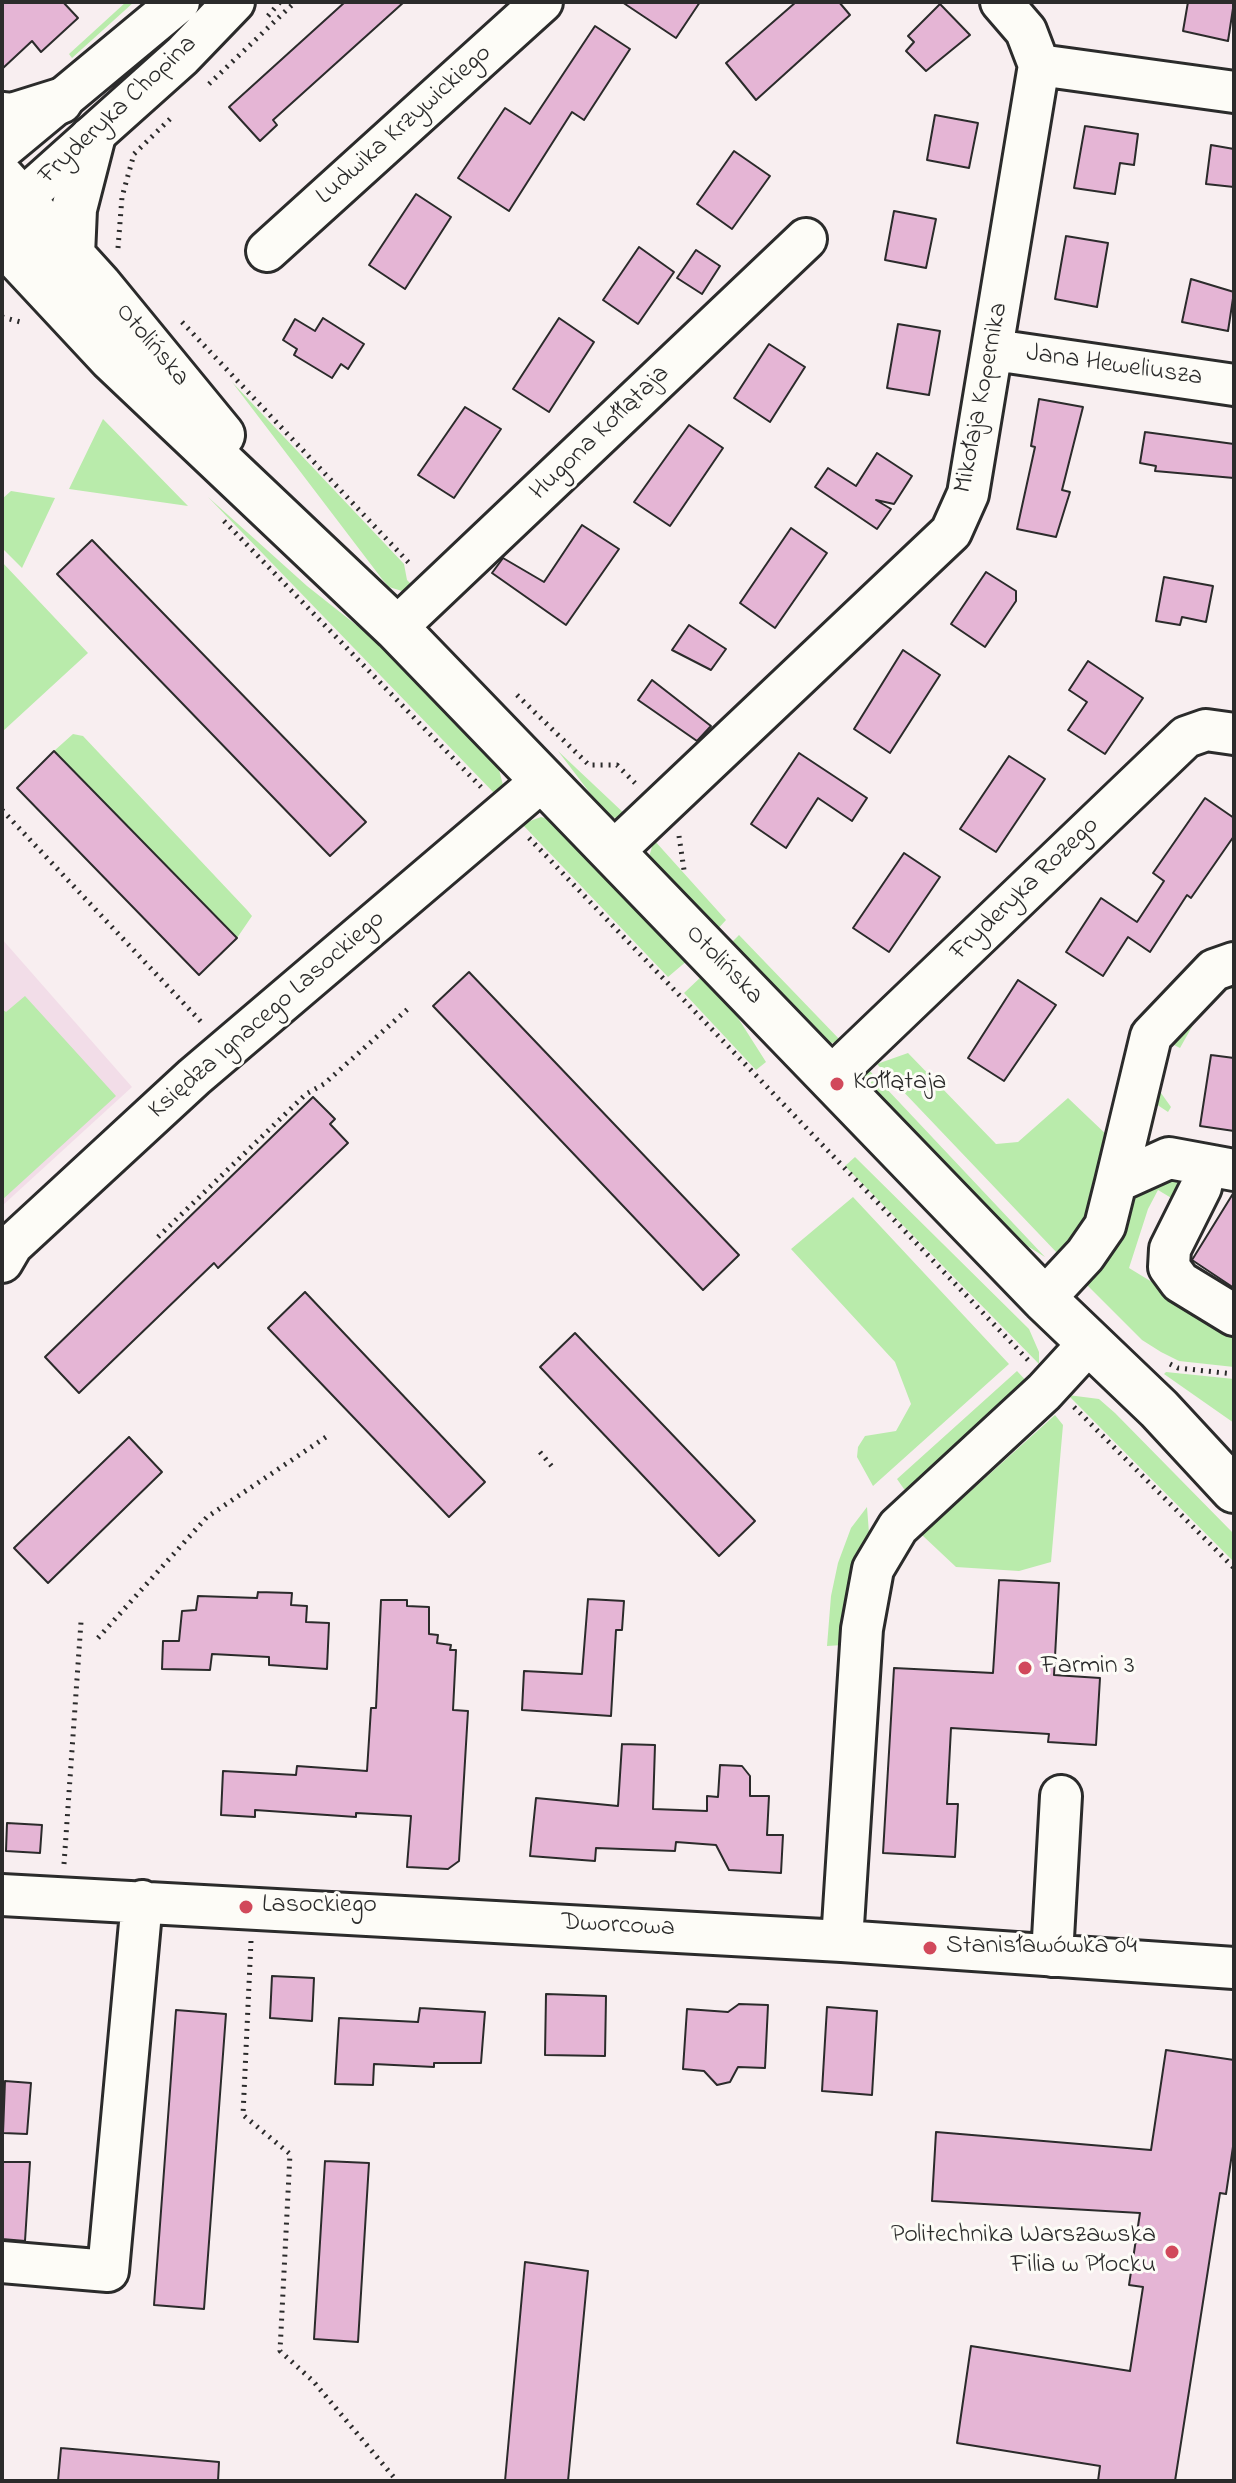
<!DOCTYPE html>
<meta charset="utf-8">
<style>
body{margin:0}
#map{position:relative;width:1236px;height:2483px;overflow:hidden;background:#f8eef0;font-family:"Indie Flower",sans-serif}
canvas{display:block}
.frame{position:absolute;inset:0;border:4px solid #2b2b2b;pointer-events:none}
</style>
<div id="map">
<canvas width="1236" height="2483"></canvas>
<div class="frame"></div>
</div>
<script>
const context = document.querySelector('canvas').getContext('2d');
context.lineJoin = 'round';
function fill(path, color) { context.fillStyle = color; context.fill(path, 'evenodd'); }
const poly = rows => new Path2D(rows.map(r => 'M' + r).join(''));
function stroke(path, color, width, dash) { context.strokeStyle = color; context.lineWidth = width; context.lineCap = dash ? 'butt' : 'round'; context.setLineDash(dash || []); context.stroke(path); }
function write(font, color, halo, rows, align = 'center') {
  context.font = font + ' "Indie Flower",sans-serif'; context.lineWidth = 6; context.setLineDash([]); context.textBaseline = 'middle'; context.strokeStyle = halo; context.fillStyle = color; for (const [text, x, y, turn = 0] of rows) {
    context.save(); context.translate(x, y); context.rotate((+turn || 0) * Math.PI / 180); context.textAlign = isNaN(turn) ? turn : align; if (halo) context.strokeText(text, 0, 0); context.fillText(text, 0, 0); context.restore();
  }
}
fill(poly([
 [2,939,132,1087,2,1206]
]), '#f2dde8');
fill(poly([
 [126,2,134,2,72,58,69,54],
 [232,382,404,564,407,580,418,591,402,591,389,587,382,579],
 [103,419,188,506,69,489],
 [11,491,55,498,22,568,2,548,2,499],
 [208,497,307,586,398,658,497,762,503,785,496,795],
 [2,562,88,653,2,732],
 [73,734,83,736,247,910,252,916,237,938,54,751],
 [558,751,628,817,609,818],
 [541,817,552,820,688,960,668,977,522,824],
 [654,840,726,920,715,932,652,866,649,857],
 [739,935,842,1042,829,1043,819,1038,729,945],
 [1234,973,1234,988,1221,991,1198,1016,1180,1048,1168,1042,1160,1069,1161,1093,1171,1107,1168,1112,1156,1104,1152,1092,1160,1049],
 [703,975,724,996,766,1062,756,1070,684,993],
 [25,996,116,1096,2,1200,2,1009,6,1012],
 [908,1053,996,1144,1018,1142,1068,1098,1110,1138,1086,1231,1059,1255,877,1064],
 [868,1069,1045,1257,1021,1242,869,1089,863,1077],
 [855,1157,1029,1329,1039,1352,1039,1364,845,1166],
 [1177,1176,1183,1187,1178,1202,1158,1190,1148,1209,1129,1268,1234,1332,1234,1367,1179,1361,1161,1352,1142,1340,1083,1281,1134,1196],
 [853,1197,1009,1364,873,1486,857,1457,858,1447,865,1436,896,1431,911,1404,895,1362,791,1249],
 [1017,1371,1030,1385,913,1491,904,1489,897,1479],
 [1166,1372,1234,1379,1234,1423,1164,1374],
 [1068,1395,1099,1399,1115,1413,1234,1534,1234,1562],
 [1055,1415,1063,1425,1051,1562,1019,1571,956,1567,922,1535],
 [867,1507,869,1533,856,1559,843,1645,827,1646,831,1596,838,1563,851,1528]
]), '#b9ebab');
const building = poly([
 [2,2,63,2,78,18,41,52,32,41,2,69,2,2],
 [345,2,404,2,273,120,277,125,260,141,229,107,345,2],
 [622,2,700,2,676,38,622,2],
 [796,2,839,2,850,15,756,100,726,63,796,2],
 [1188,2,1234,2,1228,41,1183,31,1188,2],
 [940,4,970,35,926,71,906,51,914,42,908,36,940,4],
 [595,26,630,49,584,120,572,112,509,211,458,178,505,108,530,124,595,26],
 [935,115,978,123,969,168,927,160,935,115],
 [1085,126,1138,134,1134,165,1120,163,1115,194,1074,188,1085,126],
 [1211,145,1234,149,1234,187,1206,184,1211,145],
 [734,151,770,176,732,229,697,204,734,151],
 [416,194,451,217,405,289,369,265,416,194],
 [894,211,936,219,926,268,885,260,894,211],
 [1066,236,1108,243,1097,307,1055,299,1066,236],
 [639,247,674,272,638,324,603,300,639,247],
 [696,250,720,266,702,294,677,278,696,250],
 [1191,279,1234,292,1228,331,1182,322,1191,279],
 [323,318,364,344,348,369,341,364,332,378,294,355,297,349,283,340,295,319,315,331,323,318],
 [559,318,594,342,549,412,513,389,559,318],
 [898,324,940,331,929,395,887,388,898,324],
 [769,344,805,367,770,422,734,398,769,344],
 [1039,399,1083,407,1062,490,1070,492,1056,537,1017,529,1035,447,1031,446,1039,399],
 [465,407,501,429,454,498,418,475,465,407],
 [689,425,723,448,670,526,634,502,689,425],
 [1145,432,1234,444,1234,478,1155,471,1156,466,1140,463,1145,432],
 [877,453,912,476,894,504,876,500,891,509,877,529,815,487,828,468,856,486,877,453],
 [582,525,619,549,566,625,492,573,503,558,544,582,582,525],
 [791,528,827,553,775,628,740,603,791,528],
 [92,540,366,822,330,856,57,574,92,540],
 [986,572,1016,591,1016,601,985,647,951,624,986,572],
 [1164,577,1213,586,1206,622,1182,617,1180,625,1156,621,1164,577],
 [689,625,726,649,711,670,672,650,689,625],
 [903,650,940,675,890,753,854,729,903,650],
 [1088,661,1143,698,1105,754,1068,730,1087,702,1069,690,1088,661],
 [652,680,711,726,697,741,638,700,652,680],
 [54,751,237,938,199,975,17,788,54,751],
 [799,753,867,798,852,821,818,798,786,848,751,824,799,753],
 [1009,756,1045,779,996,852,960,829,1009,756],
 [1205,798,1234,818,1234,836,1191,898,1187,895,1150,952,1128,937,1103,976,1066,952,1101,898,1137,922,1164,881,1153,873,1205,798],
 [904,853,940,877,889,952,853,928,904,853],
 [469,972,739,1255,703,1290,433,1006,469,972],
 [1018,980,1056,1005,1004,1081,968,1058,1018,980],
 [1211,1055,1234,1058,1234,1131,1200,1126,1211,1055],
 [313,1097,335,1119,330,1124,348,1143,218,1268,214,1263,79,1393,45,1357,313,1097],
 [1234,1192,1234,1288,1192,1260,1234,1192],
 [305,1292,485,1482,449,1517,268,1328,305,1292],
 [575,1333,755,1521,719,1556,540,1367,575,1333],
 [129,1437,162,1472,48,1583,14,1548,129,1437],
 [999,1580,1059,1583,1054,1675,1100,1678,1096,1745,1048,1742,1049,1734,951,1728,947,1804,958,1804,955,1857,883,1853,894,1668,993,1673,999,1580],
 [258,1592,292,1593,291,1605,307,1606,306,1622,329,1623,327,1669,269,1665,269,1657,212,1654,210,1670,162,1669,163,1641,179,1641,182,1611,196,1610,198,1596,257,1598,258,1592],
 [588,1599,624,1601,622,1630,616,1630,611,1716,522,1710,524,1671,582,1674,588,1599],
 [381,1600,407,1600,407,1606,429,1607,429,1634,438,1635,437,1643,451,1645,450,1650,456,1650,453,1710,468,1711,459,1861,448,1869,407,1867,411,1816,356,1813,356,1817,255,1810,255,1817,221,1815,223,1771,296,1775,297,1766,367,1771,371,1708,376,1708,381,1600],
 [622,1744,655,1745,653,1809,707,1811,707,1796,718,1797,720,1765,742,1766,750,1776,750,1796,769,1796,767,1835,783,1835,781,1873,729,1870,716,1845,676,1842,675,1851,596,1848,595,1861,530,1856,536,1798,618,1806,622,1744],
 [7,1823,42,1825,40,1853,6,1851,7,1823],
 [272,1976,314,1978,312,2021,270,2018,272,1976],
 [546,1994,606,1996,605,2056,545,2055,546,1994],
 [739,2004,768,2005,765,2068,738,2067,730,2082,717,2085,704,2071,683,2069,687,2009,728,2012,739,2004],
 [827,2007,877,2011,872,2095,822,2091,827,2007],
 [420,2008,485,2012,481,2063,434,2063,434,2067,374,2064,373,2085,335,2084,339,2018,418,2022,420,2008],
 [176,2010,226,2014,204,2309,154,2305,176,2010],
 [1166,2050,1234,2060,1234,2140,1226,2194,1220,2193,1175,2481,1098,2481,1100,2466,957,2443,971,2346,1130,2371,1143,2287,1129,2285,1140,2213,932,2201,936,2132,1151,2150,1166,2050],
 [5,2081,31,2083,27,2134,3,2133,5,2081],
 [325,2161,369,2163,358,2342,314,2339,325,2161],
 [3,2162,30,2162,25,2241,2,2239,3,2162],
 [525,2262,588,2271,568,2481,505,2481,525,2262],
 [61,2448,219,2462,218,2481,58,2481,61,2448]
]);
fill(building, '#e5b5d5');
stroke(building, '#2b2b2b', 2);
const minor = poly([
 [1039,65,1234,92],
 [2,149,179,2],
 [2,217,182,56,234,2],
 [267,251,542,2],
 [994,350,1234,385],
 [396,628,806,239],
 [613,852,951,532,968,494,1039,65,1026,31,1001,2],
 [1234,963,1214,970,1151,1036,1116,1182,1169,1158,1234,1170],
 [831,1077,1186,737,1206,730,1234,734],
 [1205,1165,1201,1187,1170,1249,1169,1267,1180,1282,1234,1315],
 [2,1262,12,1245,194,1077,544,779],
 [1044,1299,1085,1255,1105,1226,1116,1182],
 [2,1895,842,1941,1234,1968],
 [842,1941,862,1629,873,1569,898,1527,1044,1392,1089,1343],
 [1052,1956,1061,1796],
 [2,2262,108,2271,142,1901]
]);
const major = poly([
 [2,115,12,116,60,101],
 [2,178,99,285,222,435],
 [2,241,111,358,396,628,1044,1299,1159,1409,1234,1490],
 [72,255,74,209,92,139]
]);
stroke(minor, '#2b2b2b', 46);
stroke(major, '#2b2b2b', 50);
stroke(poly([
 [268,16,280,2],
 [209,84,295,2],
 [118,248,122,197,134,154,172,117],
 [2,317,24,323],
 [182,322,411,565],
 [224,521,481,787],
 [517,695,589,765,617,765,635,783],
 [2,810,204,1025],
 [679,836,684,870],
 [529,838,1028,1360],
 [158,1237,306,1094,324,1084,410,1007],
 [1170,1364,1178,1368,1234,1374],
 [1074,1407,1234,1568],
 [540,1452,554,1469],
 [98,1638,207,1517,326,1437],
 [64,1864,81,1622],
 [251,1941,243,2115,290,2154,280,2351,313,2381,397,2481]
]), '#2b2b2b', 5, [2, 6]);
stroke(minor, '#fdfcf7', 40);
stroke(major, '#fdfcf7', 44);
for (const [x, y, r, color] of [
 [837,1084,8,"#d1495b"],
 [1025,1668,8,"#d1495b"],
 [246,1907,8,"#d1495b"],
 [930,1948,8,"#d1495b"],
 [1172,2252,8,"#d1495b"]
]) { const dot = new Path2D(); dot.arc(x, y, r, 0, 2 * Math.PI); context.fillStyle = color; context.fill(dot); stroke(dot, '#fdfcf7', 3); }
write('26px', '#2b2b2b', '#fdfcf7', [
 ["Fryderyka Chopina",119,111,-43],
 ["Ludwika Krzywickiego",405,126,-42],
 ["Otolińska",151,346,50],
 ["Jana Heweliusza",1114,367,8],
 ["Mikołaja Kopernika",983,398,-79],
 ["Hugona Kołłątaja",601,434,-44],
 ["Fryderyka Rozego",1026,890,-44],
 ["Otolińska",723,966,46],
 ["Księdza Ignacego Lasockiego",268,1016,-41],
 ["Dworcowa",618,1927,3]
]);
write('26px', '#2b2b2b', '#fdfcf7', [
 ["Kołłątaja",853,1084],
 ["Farmin 3",1041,1668],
 ["Lasockiego",262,1907],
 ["Stanisławówka 04",946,1948],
 ["Politechnika Warszawska",1156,2237,"right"],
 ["Filia w Płocku",1156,2267,"right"]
], 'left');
</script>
